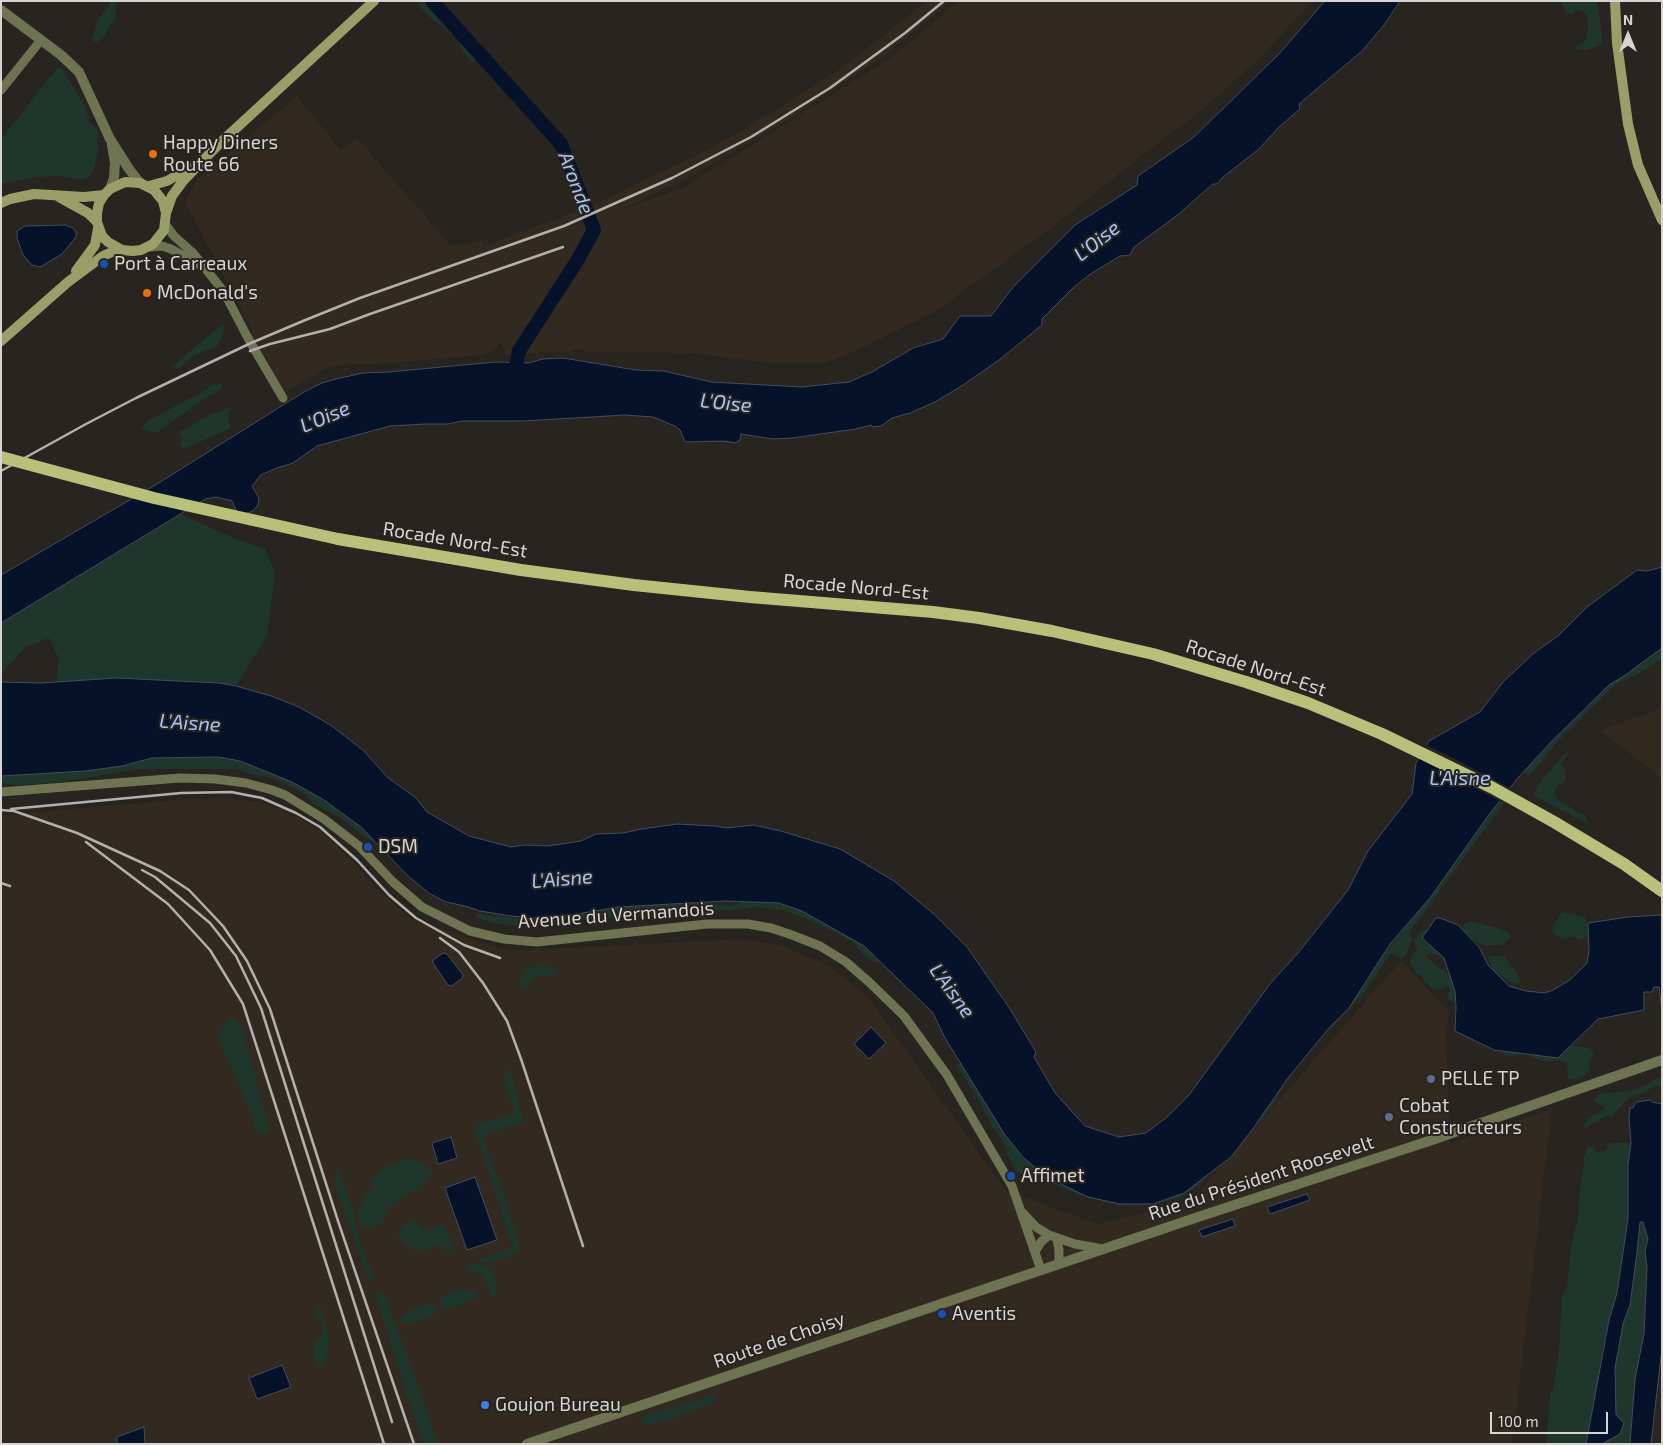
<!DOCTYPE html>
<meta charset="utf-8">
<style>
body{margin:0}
#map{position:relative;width:1663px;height:1445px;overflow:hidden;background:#282420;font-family:"Exo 2",sans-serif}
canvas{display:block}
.frame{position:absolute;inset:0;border:2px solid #d7d4d1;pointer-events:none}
.north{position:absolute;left:1603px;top:10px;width:50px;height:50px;-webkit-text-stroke:4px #282420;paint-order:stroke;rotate:0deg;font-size:14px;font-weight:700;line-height:20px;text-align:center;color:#d7d4d1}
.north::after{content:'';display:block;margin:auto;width:18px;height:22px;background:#d7d4d1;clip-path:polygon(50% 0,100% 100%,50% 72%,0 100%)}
.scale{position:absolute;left:1490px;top:1412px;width:118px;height:22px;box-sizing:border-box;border:2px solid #d7d4d1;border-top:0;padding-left:6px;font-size:15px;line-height:18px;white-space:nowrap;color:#d7d4d1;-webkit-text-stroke:4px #282420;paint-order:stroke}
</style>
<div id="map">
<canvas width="1663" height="1445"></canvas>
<div class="frame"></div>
<div class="north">N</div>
<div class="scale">100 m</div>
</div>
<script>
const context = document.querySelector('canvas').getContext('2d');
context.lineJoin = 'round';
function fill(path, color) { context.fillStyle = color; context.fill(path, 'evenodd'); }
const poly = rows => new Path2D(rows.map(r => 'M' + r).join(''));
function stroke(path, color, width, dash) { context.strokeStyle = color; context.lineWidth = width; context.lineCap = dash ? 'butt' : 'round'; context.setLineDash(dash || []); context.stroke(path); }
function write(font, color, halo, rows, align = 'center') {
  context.font = font + ' "Exo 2",sans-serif'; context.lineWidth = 4; context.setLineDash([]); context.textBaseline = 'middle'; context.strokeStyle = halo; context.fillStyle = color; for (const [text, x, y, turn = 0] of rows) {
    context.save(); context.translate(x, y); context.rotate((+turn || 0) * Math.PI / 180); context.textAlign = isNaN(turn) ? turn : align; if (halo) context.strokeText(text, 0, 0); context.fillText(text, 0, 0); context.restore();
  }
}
fill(poly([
 [927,1,951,1,882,57,793,117,694,174,623,209,685,187,891,58,959,1,1312,1,1260,58,1192,118,1144,154,1055,225,933,313,853,352,824,363,770,363,690,353,585,352,580,349,574,349,569,352,507,354,501,342,497,347,484,355,392,363,343,365,324,369,287,392,284,391,265,356,259,357,247,337,254,334,185,202,197,179,297,96,341,150,357,138,451,246,482,241,484,246,600,203,603,200,708,150,774,111,842,68],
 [1662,708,1662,779,1600,730],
 [227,798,257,802,283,809,323,833,352,860,375,887,412,920,509,951,740,939,780,945,831,967,868,997,1006,1191,1098,1224,1191,1201,1401,961,1449,1012,1446,1033,1450,1143,1552,1109,1512,1444,1,1444,1,815,188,799]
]), '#322a21');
fill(poly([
 [108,1,117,1,115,20,110,25,105,35,96,43,91,39,97,25,98,19,109,6],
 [415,1,439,1,432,8,440,17,467,31,484,50,483,58,472,62,461,50,458,39,428,16],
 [1559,1,1597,1,1600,17,1602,43,1599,46,1585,50,1576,50,1576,46,1585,42,1588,29,1587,15,1582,11,1576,10,1571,15,1567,14,1565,8],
 [58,67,62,69,85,105,89,121,98,131,97,147,99,147,93,172,87,178,82,180,59,176,36,177,1,184,1,139],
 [224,325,223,334,218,345,213,349,205,350,195,355,183,366,176,369,171,367,220,326],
 [215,383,222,384,221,389,211,394,156,433,141,429,147,421,206,390],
 [234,407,229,412,228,421,231,426,230,428,187,448,181,447,180,443,183,438,179,432,211,414,223,411,226,408],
 [181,514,231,537,265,549,275,573,267,636,236,686,219,683,116,678,56,682,59,659,49,638,26,647,1,674,1,623],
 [1662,646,1662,659,1638,674,1616,684,1559,740,1528,777,1524,770,1616,676,1635,668,1655,649],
 [1567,752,1570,753,1561,763,1561,766,1565,769,1565,782,1557,786,1554,795,1560,801,1585,816,1588,824,1533,795,1537,786,1562,756],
 [220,754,268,769,330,800,374,836,376,843,365,837,339,817,315,805,306,795,290,786,270,777,256,776,236,769,139,769,61,782,17,785,1,783,1,773,163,755],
 [1501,802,1505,802,1409,933,1412,939,1406,955,1402,959,1391,953,1364,993,1340,1017,1332,1028,1328,1026,1445,876,1486,813],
 [696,902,731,906,742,902,779,903,802,911,878,953,877,963,862,954,852,941,805,918,782,910,755,907,737,910,674,911,633,916,624,915,619,918,583,919,549,926,517,926,499,924,476,918,477,914,515,918,571,915,618,907],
 [1562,912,1585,917,1589,935,1581,940,1573,936,1561,939,1553,933,1553,926],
 [1471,921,1507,931,1512,938,1500,945,1482,945,1461,932,1464,924],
 [1423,930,1430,930,1441,950,1440,956,1429,953,1426,956,1436,966,1448,973,1456,985,1460,1000,1455,1003,1448,999,1447,996,1450,989,1448,986,1438,990,1433,989,1424,981,1422,976,1417,974,1410,963,1413,954,1418,950,1414,941,1419,933],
 [1488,956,1505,956,1510,965,1517,972,1520,982,1516,984,1508,981,1493,970],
 [541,965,558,969,559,974,533,978,526,988,520,985,521,974,524,969],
 [232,1016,242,1027,270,1132,267,1134,255,1132,253,1118,219,1038,223,1028],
 [1561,1044,1590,1048,1594,1054,1590,1061,1589,1071,1578,1080,1568,1079,1567,1064,1559,1060,1545,1062,1533,1058,1529,1054,1525,1054,1506,1056,1501,1051,1492,1047],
 [965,1063,1018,1146,1245,1133,1270,1103,1278,1098,1267,1113,1240,1145,1196,1187,1181,1197,1154,1204,1118,1205,1080,1195,1051,1183,1023,1176,1016,1171,1008,1155,1003,1141,993,1128,980,1102,957,1066,958,1064],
 [508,1069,511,1072,522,1117,522,1123,486,1133,484,1138,492,1164,499,1181,521,1250,509,1257,483,1263,480,1259,513,1247,475,1129,479,1124,515,1113,503,1075],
 [1657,1078,1662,1078,1662,1087,1660,1086,1652,1087,1645,1093,1632,1096,1624,1102,1612,1116,1606,1116,1585,1128,1584,1124,1588,1118,1605,1109,1604,1106,1593,1102,1599,1094,1634,1090,1645,1086],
 [1610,1143,1631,1143,1628,1165,1628,1219,1617,1293,1609,1320,1586,1444,1546,1444,1550,1394,1553,1390,1559,1352,1562,1296,1567,1287,1571,1246,1578,1218,1580,1187,1584,1166,1583,1159,1588,1147,1594,1147,1596,1152,1606,1151],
 [416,1159,430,1168,432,1174,416,1189,388,1207,383,1224,363,1228,357,1214,361,1204,371,1187,373,1179,383,1167,404,1160],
 [338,1169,352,1207,359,1240,374,1277,369,1282,335,1183,334,1174],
 [410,1222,416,1222,421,1228,427,1230,435,1228,443,1224,450,1237,453,1246,452,1251,446,1252,442,1245,437,1245,430,1249,422,1251,411,1249,397,1236,403,1226],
 [1640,1222,1643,1222,1648,1239,1645,1251,1647,1268,1644,1334,1635,1379,1630,1444,1602,1444,1616,1415,1615,1368,1623,1324,1630,1305,1637,1253],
 [477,1263,488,1267,493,1273,497,1283,496,1295,491,1297,490,1295,490,1289,481,1274,468,1270,466,1267,470,1264],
 [466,1289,473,1290,477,1296,475,1298,455,1307,442,1309,440,1304,440,1298,444,1295],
 [381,1292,387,1298,388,1305,419,1388,438,1444,423,1444,380,1310,376,1295],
 [429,1303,436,1309,435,1314,424,1320,403,1324,399,1320,411,1310],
 [320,1306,323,1313,328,1332,328,1352,324,1364,321,1367,315,1360,313,1352,314,1341,322,1336,323,1331,323,1326,315,1310,316,1307],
 [715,1395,716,1400,711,1404,684,1413,680,1416,648,1425,643,1423,642,1418,648,1414]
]), '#1f362c');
const water = poly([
 [1325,1,1400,1,1384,25,1362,51,1299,104,1300,109,1277,129,1259,149,1223,177,1217,184,1213,184,1199,196,1179,214,1134,247,1130,255,1120,256,1089,275,1073,288,1042,319,1042,325,999,360,963,385,935,402,910,413,892,418,881,426,873,427,871,425,856,429,792,438,773,439,741,434,740,440,735,443,725,441,685,442,680,430,675,426,653,417,625,415,524,421,462,421,448,424,425,424,390,426,317,446,293,463,274,469,261,475,252,486,259,498,258,505,253,511,239,516,232,501,216,497,205,499,1,623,1,575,157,484,304,392,322,383,336,379,363,373,389,372,495,362,529,363,543,359,563,358,636,370,664,371,711,382,802,387,849,382,872,372,913,348,943,339,960,316,991,316,1014,286,1075,225,1137,185,1138,176,1194,137,1280,53,1325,1],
 [65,225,73,228,76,232,76,237,62,254,40,267,32,265,23,255,17,238,17,231,25,226,65,225],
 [1662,567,1662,648,1624,676,1609,685,1551,742,1517,779,1488,816,1430,898,1390,944,1349,1008,1329,1028,1288,1078,1252,1130,1231,1157,1184,1193,1153,1204,1120,1204,1088,1197,1053,1180,1037,1169,1022,1156,1005,1135,945,1038,933,1013,864,946,802,911,779,903,726,901,618,907,571,915,533,918,511,916,480,911,465,906,446,902,430,894,408,876,361,827,324,800,292,782,240,761,219,757,152,758,122,766,86,771,1,776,1,682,42,683,116,678,219,683,236,686,271,696,299,707,332,726,364,751,387,777,416,798,427,812,469,836,511,847,524,845,548,846,581,841,596,834,623,833,642,829,677,824,715,826,727,828,753,825,781,831,840,849,894,881,935,915,967,947,1010,1009,1036,1052,1034,1057,1055,1093,1085,1126,1119,1137,1146,1133,1166,1118,1189,1095,1270,984,1298,953,1348,890,1368,851,1412,794,1416,763,1429,741,1480,712,1503,682,1534,653,1559,635,1587,607,1637,570,1647,571,1662,567],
 [1662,915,1662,1011,1659,987,1654,987,1652,992,1644,992,1644,1010,1598,1019,1558,1058,1494,1050,1455,1031,1456,1007,1455,991,1444,958,1422,938,1436,918,1440,918,1458,925,1479,947,1488,965,1509,986,1526,991,1545,993,1553,990,1570,980,1587,963,1589,952,1588,923,1628,917,1662,915],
 [443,953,447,954,463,975,462,978,452,986,448,985,433,963,433,960,443,953],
 [871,1027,886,1043,869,1059,854,1044,871,1027],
 [1650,1100,1652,1102,1662,1104,1662,1348,1651,1444,1630,1444,1635,1379,1644,1334,1647,1268,1645,1251,1648,1239,1643,1222,1640,1222,1637,1253,1630,1305,1623,1324,1615,1368,1616,1415,1624,1423,1620,1434,1602,1444,1586,1444,1609,1320,1617,1293,1628,1219,1628,1165,1631,1143,1629,1118,1630,1108,1633,1108,1636,1102,1650,1100],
 [451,1137,457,1158,438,1164,432,1143,451,1137],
 [475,1177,497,1240,467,1250,445,1188,475,1177],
 [1307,1194,1310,1200,1270,1214,1267,1207,1307,1194],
 [1233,1219,1235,1226,1202,1237,1199,1230,1233,1219],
 [282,1365,291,1387,257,1399,249,1378,282,1365],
 [144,1427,145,1444,117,1444,117,1437,144,1427]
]);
fill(water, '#061229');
stroke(water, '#454c5b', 1);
fill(poly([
 [1424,744,1451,757,1512,789,1502,802,1416,757]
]), '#282420');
stroke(poly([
 [432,1,561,144,594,230,577,261,519,351,513,380]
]), '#061229', 14);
stroke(poly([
 [1,90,41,40],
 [165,224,174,236,193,253,224,292,249,340,283,398],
 [150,247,162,246,171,249,200,265],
 [1,792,180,778,215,779,246,783,272,790,285,795,324,819,359,846,393,882,422,907,470,931,504,939,537,942,707,924,748,924,771,928,792,935,820,946,846,962,869,982,904,1016,947,1075,1012,1186,1041,1270],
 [1023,1213,1036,1227,1049,1235,1075,1244,1103,1249],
 [1057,1239,1059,1250,1059,1264],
 [1035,1252,1041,1242,1049,1235]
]), '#6e7351', 9);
stroke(poly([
 [1,10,61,55,79,72,110,139,129,169,140,183],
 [110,189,114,178,115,163,112,145],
 [527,1444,1192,1219,1435,1139,1662,1060]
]), '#6e7351', 10);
stroke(poly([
 [1615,1,1617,43,1628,124,1638,165,1662,220],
 [149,186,167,181,190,168],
 [59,197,88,213,97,222],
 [1,203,10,199,34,194,84,197,104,195],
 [166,213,163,201,154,190,140,183,125,182,110,189,104,195,99,203,97,213,97,222,102,236,108,242,122,250,133,251,141,250,153,244,164,230,166,213,172,196,183,181,219,144,374,1],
 [76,271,95,245,98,228],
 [1,341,68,282,103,256,114,251,122,250]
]), '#989f69', 10);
stroke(poly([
 [338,539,521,570,634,585,750,597,933,612,979,618,1052,631,1153,654,1246,682,1308,703,1382,734,1493,788,1554,822,1624,864,1662,891]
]), '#b8c17a', 12);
stroke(poly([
 [250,351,270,344,330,329,370,314,563,247],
 [1,471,86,424,136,398,251,343,303,321,360,298,564,226,672,178,751,137,830,88,905,33,944,1],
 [11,809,181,793,231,792,262,798,296,813,320,827,357,860,389,895,416,918,464,945,500,958],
 [1,810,14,811,77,833,160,871,189,890,223,926,247,961,270,1009,338,1221,414,1444],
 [86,842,168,904,210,950,243,1004,384,1444],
 [142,870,155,877,210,923,236,956,261,1008,392,1422],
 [1,883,10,886],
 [440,938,459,952,483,983,507,1021,521,1059,583,1246]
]), '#b3b0ad', 2.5);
stroke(poly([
 [1,457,154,498,338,539]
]), '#b8c17a', 12);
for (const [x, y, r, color] of [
 [153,154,5,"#e8710a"],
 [104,264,5,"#1a4fb4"],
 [147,293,5,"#e8710a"],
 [368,847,5,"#1a4fb4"],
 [1431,1079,5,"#5c6f8a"],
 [1389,1117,5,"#5c6f8a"],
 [1011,1176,5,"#1a4fb4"],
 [942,1314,5,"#1a4fb4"],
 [485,1405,5,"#3f7fe0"]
]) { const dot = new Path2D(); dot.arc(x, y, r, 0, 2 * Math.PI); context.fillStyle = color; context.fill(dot); stroke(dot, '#282420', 2); }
write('19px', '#d7d4d1', '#282420', [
 ["Happy Diners",163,143],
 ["Route 66",163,165],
 ["Port à Carreaux",114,264],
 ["McDonald's",157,293],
 ["DSM",378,847],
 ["PELLE TP",1441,1079],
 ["Cobat",1399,1106],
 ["Constructeurs",1399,1128],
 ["Affimet",1021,1176],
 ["Aventis",952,1314],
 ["Goujon Bureau",495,1405]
], 'left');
write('19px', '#d7d4d1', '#282420', [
 ["Rocade Nord-Est",455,540,9],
 ["Rocade Nord-Est",856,587,5],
 ["Rocade Nord-Est",1256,668,18],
 ["Avenue du Vermandois",616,915,-4],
 ["Rue du Président Roosevelt",1261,1178,-18],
 ["Route de Choisy",779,1340,-19]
]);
write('italic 20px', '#a7c4f8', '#282420', [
 ["Aronde",576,183,69],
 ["L'Oise",1097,241,-38],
 ["L'Oise",726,403,6],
 ["L'Oise",325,417,-23],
 ["L'Aisne",190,723,4],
 ["L'Aisne",1460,778],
 ["L'Aisne",562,879,-5],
 ["L'Aisne",952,991,54]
]);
</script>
